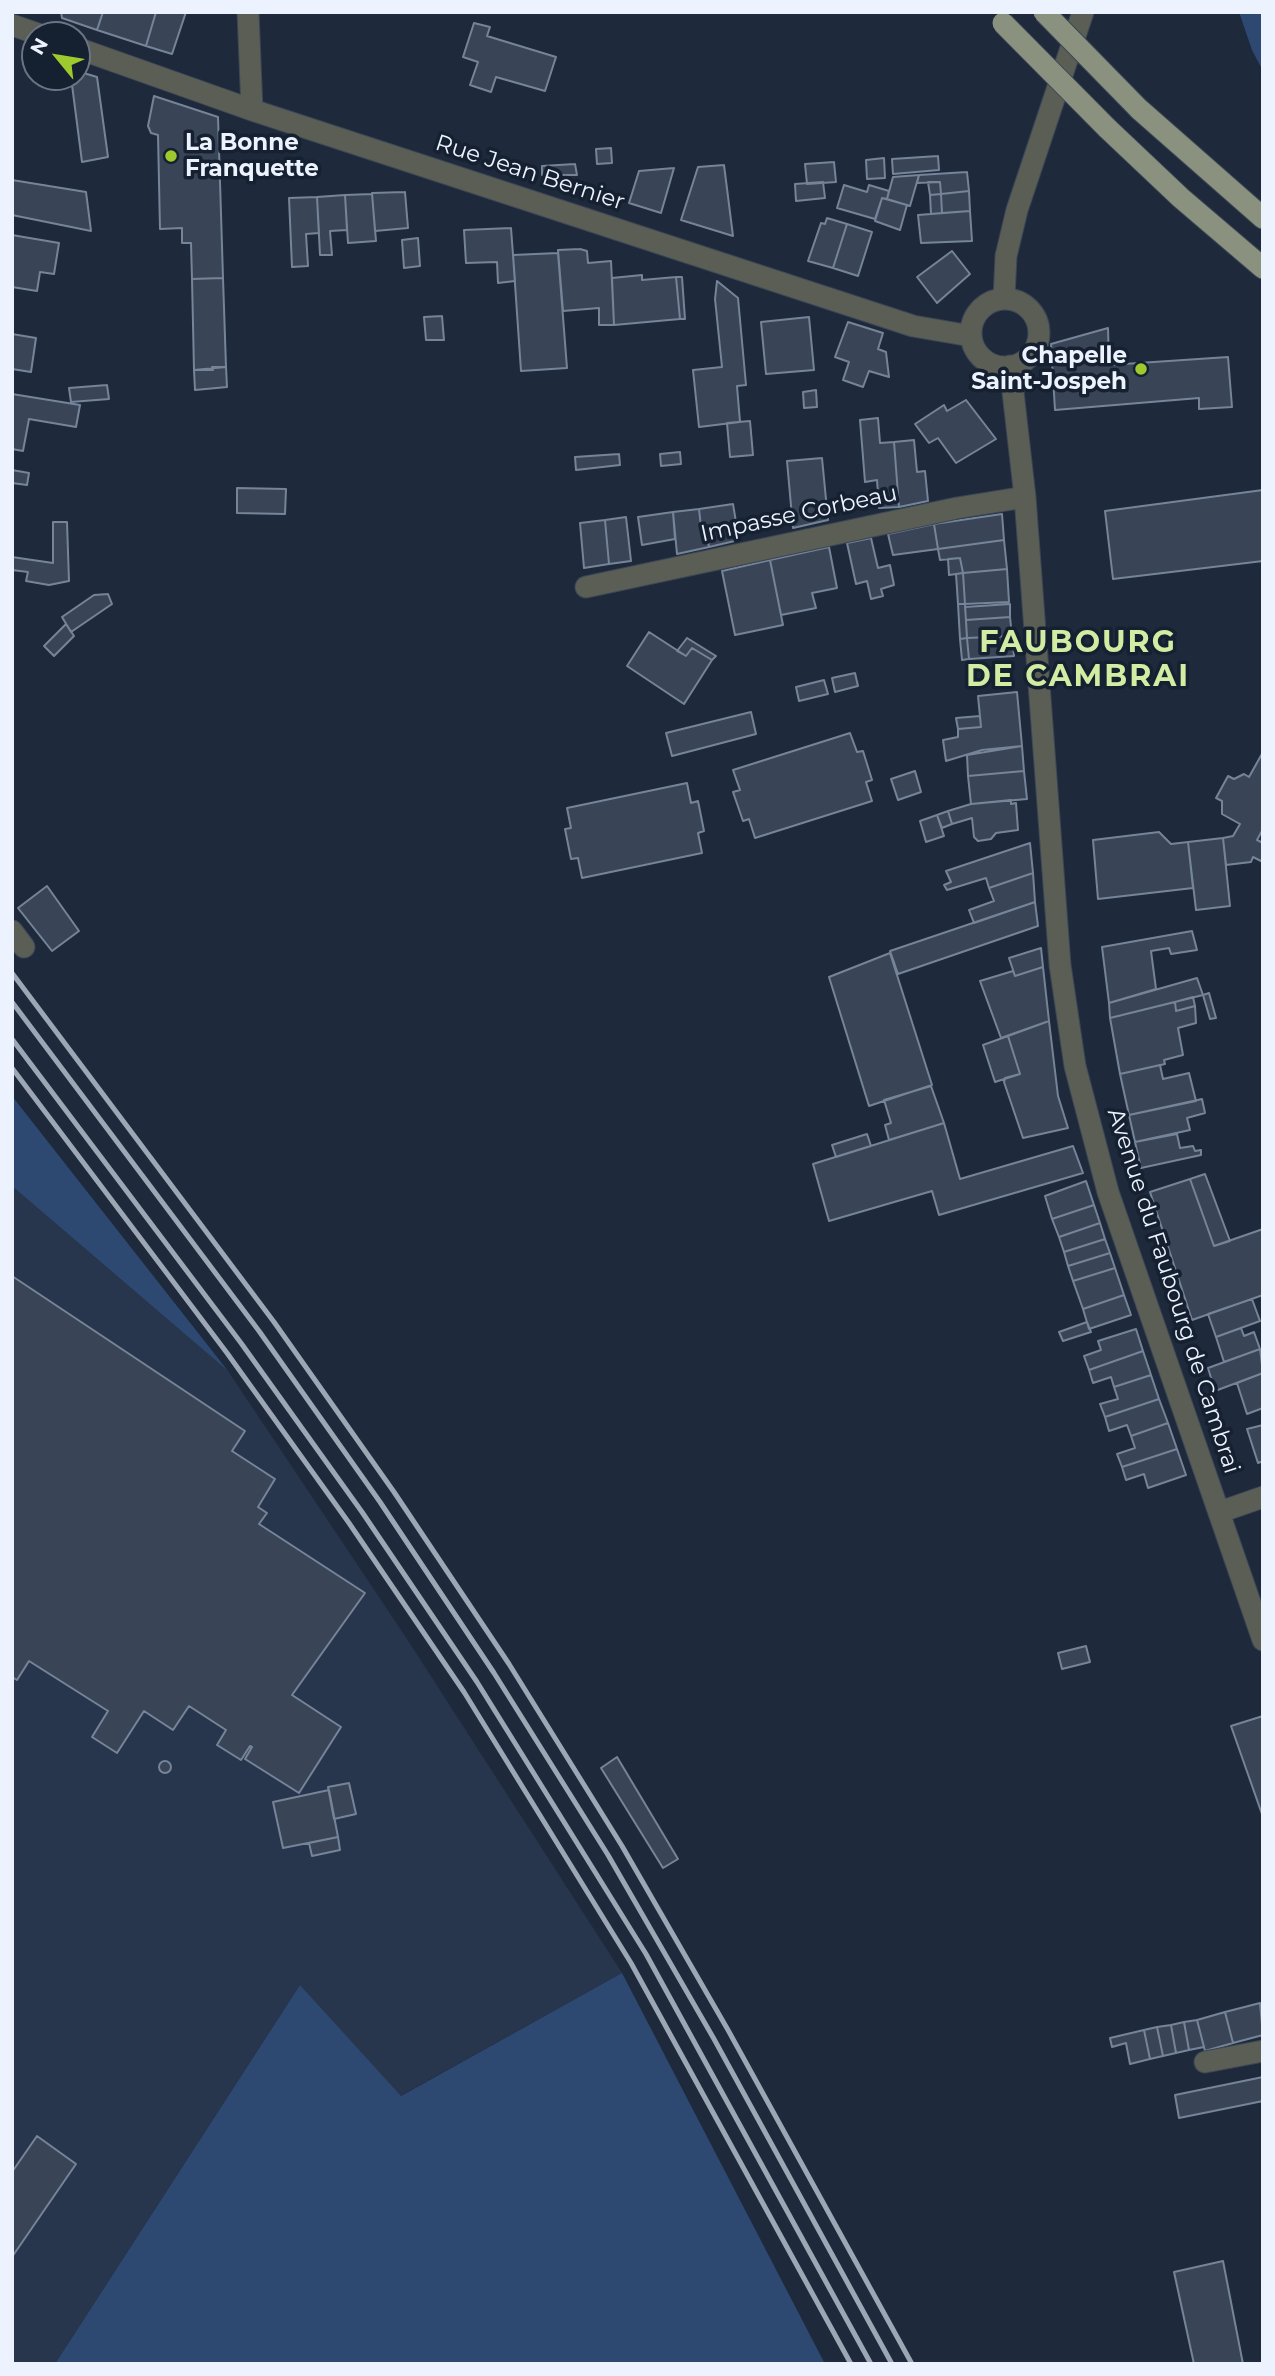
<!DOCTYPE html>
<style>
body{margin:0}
#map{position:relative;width:1275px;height:2376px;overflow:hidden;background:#1e2a3b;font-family:Montserrat,sans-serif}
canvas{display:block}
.frame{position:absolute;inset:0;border:14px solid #ecf3ff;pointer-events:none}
.north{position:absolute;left:21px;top:21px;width:70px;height:70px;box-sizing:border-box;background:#152031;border:2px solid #6b7483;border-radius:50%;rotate:300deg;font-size:19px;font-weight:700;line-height:28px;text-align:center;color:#ecf3ff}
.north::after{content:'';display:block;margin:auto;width:24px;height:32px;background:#9eca2e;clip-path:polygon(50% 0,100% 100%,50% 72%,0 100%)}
</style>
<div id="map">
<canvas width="1275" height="2376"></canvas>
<div class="frame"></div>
<div class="north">N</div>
</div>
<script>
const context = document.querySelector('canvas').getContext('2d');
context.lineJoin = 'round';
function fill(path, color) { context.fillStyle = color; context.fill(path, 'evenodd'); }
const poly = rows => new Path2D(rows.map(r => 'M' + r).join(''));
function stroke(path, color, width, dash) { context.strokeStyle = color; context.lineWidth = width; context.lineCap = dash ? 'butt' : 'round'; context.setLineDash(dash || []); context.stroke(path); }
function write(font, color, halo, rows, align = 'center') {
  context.font = font + ' Montserrat,sans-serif'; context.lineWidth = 7; context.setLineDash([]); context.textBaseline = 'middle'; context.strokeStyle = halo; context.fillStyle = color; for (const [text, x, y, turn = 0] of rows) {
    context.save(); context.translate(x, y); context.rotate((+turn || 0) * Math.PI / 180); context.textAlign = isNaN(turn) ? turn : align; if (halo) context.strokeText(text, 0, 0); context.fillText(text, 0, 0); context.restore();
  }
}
fill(poly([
 [12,1186,228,1371,407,1639,622,1973,400,2096,300,1985,55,2364,12,2364]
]), '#27364c');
fill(poly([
 [1239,12,1263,12,1263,71,1252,50],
 [12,1096,63,1161,228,1371,12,1186],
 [622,1973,825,2364,55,2364,300,1985,401,2096]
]), '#2e4971');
const building = poly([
 [61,12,103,12,97,30,62,18,61,12],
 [103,12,156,12,146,46,97,30,103,12],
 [156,12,186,12,172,54,146,46,156,12],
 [474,23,490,27,487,36,556,57,545,91,496,77,491,92,470,85,478,62,463,57,474,23],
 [77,71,97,77,108,157,82,162,71,77,77,77,77,71],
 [154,96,218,117,223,278,192,279,191,243,182,243,182,228,160,229,158,135,151,133,148,126,154,96],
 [611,148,612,163,597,164,596,149,611,148],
 [938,156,939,170,893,174,892,159,938,156],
 [884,158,885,178,867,179,866,160,884,158],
 [834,162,836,182,807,184,805,164,834,162],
 [575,164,577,175,542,175,542,166,575,164],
 [724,165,733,236,681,220,698,167,724,165],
 [674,168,661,213,629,203,639,171,674,168],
 [967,172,969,191,941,194,940,182,917,183,919,175,967,172],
 [919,175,910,206,887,199,893,177,919,175],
 [12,180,86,192,91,231,12,215,12,180],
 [823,182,825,198,796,201,795,184,823,182],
 [928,182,940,182,941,194,930,195,928,182],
 [844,185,867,192,869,185,889,191,887,199,882,198,875,219,837,208,844,185],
 [969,191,970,211,942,213,941,194,969,191],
 [405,192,408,228,375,231,372,193,405,192],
 [372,194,376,241,348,243,345,195,372,194],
 [941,194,942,213,931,214,930,195,941,194],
 [345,195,347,230,330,231,332,255,320,255,317,197,345,195],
 [317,197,319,233,306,234,308,266,292,267,289,198,317,197],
 [882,198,907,205,900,230,875,221,882,198],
 [970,211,972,241,921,243,918,215,970,211],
 [827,218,847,224,833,268,808,261,821,223,825,224,827,218],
 [847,224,872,232,858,276,833,268,847,224],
 [511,228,515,281,498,283,497,262,466,263,464,230,511,228],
 [12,235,59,243,54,274,40,272,37,291,12,287,12,235],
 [418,238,420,266,404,268,402,240,418,238],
 [580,249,587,251,588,263,611,261,614,325,599,325,599,308,563,311,558,250,580,249],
 [952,251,970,274,937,303,917,277,952,251],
 [558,253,567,368,521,371,513,255,558,253],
 [642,275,642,280,676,277,680,319,614,325,612,278,642,275],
 [676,277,682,277,685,319,680,319,676,277],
 [223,278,226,367,194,370,192,279,223,278],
 [717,281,738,298,746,385,737,386,740,422,699,427,693,370,722,367,715,299,717,281],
 [442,316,444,340,426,340,424,317,442,316],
 [809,317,814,370,766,374,761,322,809,317],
 [848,322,883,333,878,349,886,352,889,377,869,371,863,387,843,380,849,362,835,357,848,322],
 [1108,328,1109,365,1228,357,1232,407,1199,409,1199,398,1055,410,1051,344,1108,328],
 [12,334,36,338,31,372,12,369,12,334],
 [212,367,226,367,227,387,195,390,194,370,213,370,212,367],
 [107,385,109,399,71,402,69,388,107,385],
 [816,390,817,407,804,408,803,392,816,390],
 [12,394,80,405,76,427,29,419,23,451,12,449,12,394],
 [966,400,996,439,956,463,938,438,929,443,915,424,944,405,947,411,966,400],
 [878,418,880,443,894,442,899,507,879,508,877,480,865,482,860,420,878,418],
 [750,421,753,455,730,457,727,423,750,421],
 [914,440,917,472,925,471,928,501,899,507,894,442,914,440],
 [680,452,681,464,661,466,660,454,680,452],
 [619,454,620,465,576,470,575,457,619,454],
 [822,458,828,520,793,528,787,461,822,458],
 [12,470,29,473,27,485,12,483,12,470],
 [237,488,286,489,285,514,237,513,237,488],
 [1263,490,1263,561,1113,579,1105,511,1263,490],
 [733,504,739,540,709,547,707,535,702,536,699,509,733,504],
 [699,509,702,536,707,535,709,547,677,554,673,512,699,509],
 [673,512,675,539,642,545,638,517,673,512],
 [1002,514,1004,540,938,549,934,524,1002,514],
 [626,517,631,561,609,564,605,520,626,517],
 [605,520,609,564,584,568,580,523,605,520],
 [53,522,67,522,69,581,49,585,26,581,28,572,12,570,12,557,53,563,53,522],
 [934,524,938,549,893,555,888,534,934,524],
 [871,538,878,568,890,565,894,585,881,589,883,596,871,599,867,581,856,584,847,543,871,538],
 [1004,540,1007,569,963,573,960,558,940,560,938,549,1004,540],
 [829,547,837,588,812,593,816,608,781,615,770,560,829,547],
 [960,558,963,573,949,575,948,559,960,558],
 [770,560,783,625,735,635,722,571,770,560],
 [1007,569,1009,602,965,604,963,573,1007,569],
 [963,573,965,604,958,604,956,574,963,573],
 [108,594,112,604,71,632,62,617,94,595,108,594],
 [958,604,965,604,967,638,960,639,958,604],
 [1010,604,1010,617,966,620,965,607,1010,604],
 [1010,617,1012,636,967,638,966,620,1010,617],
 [66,624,74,636,54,656,44,646,66,624],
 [649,632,686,656,692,648,712,660,684,704,627,666,649,632],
 [1012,636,1014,656,969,659,967,638,1012,636],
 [687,638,716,656,712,660,692,648,686,656,677,651,687,638],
 [967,638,969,659,962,660,960,639,967,638],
 [855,673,858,686,835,692,832,678,855,673],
 [824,680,828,694,799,701,796,687,824,680],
 [1017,692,1022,746,982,750,946,761,943,740,958,737,958,729,981,727,978,696,1017,692],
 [751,712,756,734,672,756,666,733,751,712],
 [980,716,981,727,958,729,956,718,980,716],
 [850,733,857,752,863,751,872,780,866,782,872,801,755,838,749,819,743,821,733,792,740,790,733,770,850,733],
 [1022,746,1024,771,968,776,967,755,1022,746],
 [1263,752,1263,829,1257,840,1263,843,1263,862,1253,857,1251,862,1226,865,1223,838,1233,836,1240,824,1222,814,1222,801,1216,798,1228,776,1234,779,1244,774,1249,777,1263,752],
 [915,771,921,792,898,800,891,779,915,771],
 [1024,771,1027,799,971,804,968,776,1024,771],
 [687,783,691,803,698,801,704,831,698,833,702,853,582,878,578,858,571,859,565,829,571,828,567,808,687,783],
 [1011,800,1011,804,1016,803,1018,830,996,833,991,839,978,841,974,837,972,818,952,824,948,811,971,804,1011,800],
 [948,811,952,824,942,828,937,815,948,811],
 [937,815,944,836,926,842,920,821,937,815],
 [1159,832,1171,844,1188,842,1193,888,1098,899,1093,840,1159,832],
 [1223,838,1230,906,1196,910,1188,842,1223,838],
 [1030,843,1033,873,989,888,986,878,947,890,944,885,951,882,946,871,1030,843],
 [1033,873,1035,902,974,923,969,910,994,901,989,888,1033,873],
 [47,886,79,931,52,951,18,908,47,886],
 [1035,902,1038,926,898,974,890,951,1035,902],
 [1192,931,1197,950,1171,954,1169,948,1151,951,1156,989,1109,1003,1102,947,1192,931],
 [1041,948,1043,967,1015,976,1009,958,1041,948],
 [890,953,932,1085,869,1106,829,977,890,953],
 [1043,967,1049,1021,1001,1038,980,981,1013,971,1015,976,1043,967],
 [1197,978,1203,995,1110,1018,1109,1003,1197,978],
 [1209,993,1216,1018,1210,1019,1203,995,1209,993],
 [1193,997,1195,1006,1176,1011,1175,1002,1193,997],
 [1175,1002,1176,1011,1195,1006,1196,1023,1178,1028,1183,1055,1164,1060,1165,1064,1120,1074,1110,1018,1175,1002],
 [1049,1021,1058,1096,1068,1128,1023,1138,1004,1082,1005,1078,1020,1074,1008,1036,1049,1021],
 [1008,1036,1020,1074,995,1082,983,1045,1008,1036],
 [1160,1065,1163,1079,1189,1073,1196,1101,1129,1115,1120,1074,1160,1065],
 [931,1086,944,1123,889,1140,885,1125,891,1123,884,1100,931,1086],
 [1202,1099,1205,1113,1187,1118,1190,1130,1135,1142,1129,1115,1202,1099],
 [944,1123,960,1179,1073,1146,1083,1173,939,1215,932,1191,829,1221,813,1164,944,1123],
 [867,1134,871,1146,836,1157,832,1145,867,1134],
 [1177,1134,1180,1148,1193,1146,1195,1151,1201,1150,1201,1155,1141,1168,1135,1142,1177,1134],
 [1205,1174,1230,1241,1214,1246,1190,1179,1205,1174],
 [1190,1179,1214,1246,1263,1229,1263,1295,1192,1320,1150,1192,1190,1179],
 [1086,1181,1094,1205,1052,1219,1045,1196,1086,1181],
 [1094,1205,1100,1223,1059,1237,1052,1219,1094,1205],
 [1100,1223,1105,1239,1064,1252,1059,1237,1100,1223],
 [1105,1239,1110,1253,1068,1266,1064,1252,1105,1239],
 [1110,1253,1115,1268,1073,1281,1068,1266,1110,1253],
 [1115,1268,1124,1295,1083,1309,1073,1281,1115,1268],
 [12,1276,245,1431,232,1451,275,1479,258,1507,267,1513,259,1524,365,1593,292,1695,341,1727,299,1793,245,1759,252,1747,250,1746,241,1760,217,1745,226,1730,189,1706,173,1730,144,1711,117,1753,92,1737,108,1711,29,1661,17,1680,12,1677,12,1276],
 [1124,1295,1131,1315,1089,1329,1083,1309,1124,1295],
 [1252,1299,1260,1321,1216,1337,1208,1314,1252,1299],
 [1087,1322,1091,1332,1063,1341,1059,1332,1087,1322],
 [1241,1328,1244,1336,1254,1332,1260,1349,1224,1362,1216,1337,1241,1328],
 [1136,1329,1143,1351,1089,1370,1084,1356,1101,1350,1098,1341,1136,1329],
 [1260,1349,1263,1373,1215,1391,1208,1368,1260,1349],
 [1143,1351,1151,1375,1114,1387,1111,1377,1093,1383,1089,1370,1143,1351],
 [1263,1373,1263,1408,1247,1414,1237,1383,1263,1373],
 [1151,1375,1159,1399,1105,1417,1100,1404,1118,1399,1114,1387,1151,1375],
 [1159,1399,1168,1423,1131,1436,1127,1425,1109,1431,1105,1417,1159,1399],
 [1168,1423,1177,1449,1122,1467,1117,1454,1135,1448,1131,1436,1168,1423],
 [1263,1425,1263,1461,1258,1463,1247,1429,1263,1425],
 [1177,1449,1186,1475,1148,1488,1144,1474,1126,1480,1122,1467,1177,1449],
 [1086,1646,1090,1662,1062,1669,1058,1653,1086,1646],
 [1263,1716,1263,1817,1231,1726,1263,1716],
 [617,1757,678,1859,663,1868,601,1768,617,1757],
 '159 1767a6 6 0 1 1 12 0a6 6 0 1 1-12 0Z',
 [349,1783,356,1814,334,1819,328,1787,349,1783],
 [329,1790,338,1837,283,1848,273,1802,329,1790],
 [338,1837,340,1850,312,1856,309,1843,338,1837],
 [1260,2003,1263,2035,1233,2043,1225,2012,1260,2003],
 [1225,2012,1233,2043,1205,2051,1197,2020,1225,2012],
 [1197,2020,1204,2047,1189,2050,1184,2022,1197,2020],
 [1184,2022,1189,2050,1176,2053,1171,2025,1184,2022],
 [1171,2025,1176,2053,1163,2056,1157,2027,1171,2025],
 [1157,2027,1163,2056,1150,2059,1144,2030,1157,2027],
 [1144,2030,1150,2059,1130,2064,1126,2043,1112,2047,1110,2038,1144,2030],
 [1263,2077,1263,2101,1179,2118,1175,2095,1263,2077],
 [37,2136,76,2164,12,2257,12,2172,37,2136],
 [1223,2261,1243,2364,1194,2364,1174,2272,1223,2261]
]);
fill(building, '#394557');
stroke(building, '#768499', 2);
const minor = poly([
 [248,12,252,110],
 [12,25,41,35],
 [77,48,252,110,913,326,971,336],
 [1004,299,1006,256,1017,210,1083,12],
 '971 333a34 34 0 1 1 68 0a34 34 0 1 1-68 0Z',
 [1010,366,1025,497,1060,965,1075,1066,1108,1192,1263,1640],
 [586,587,957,508,1025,497],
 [12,931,24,947],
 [1220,1512,1263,1497],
 [1205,2062,1263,2051]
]);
const major = poly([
 [1139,109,1263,218],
 [1107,128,1181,198,1263,268]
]);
stroke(minor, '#3b4656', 23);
stroke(major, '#3b4656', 23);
stroke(minor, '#5a5e54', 21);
stroke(major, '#8a917e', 21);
stroke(poly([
 [12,973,274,1322,394,1492,509,1664,622,1846,728,2030,912,2364],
 [12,1002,259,1331,380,1502,494,1673,608,1855,714,2039,892,2364],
 [12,1039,241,1343,362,1512,477,1682,646,1954,871,2364],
 [12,1068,227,1353,349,1523,464,1692,631,1963,851,2364]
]), '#9da6b4', 5);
const majorBridge = poly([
 [1044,12,1139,109],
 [1003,23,1107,128]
]);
stroke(majorBridge, '#3b4656', 23, []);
stroke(majorBridge, '#8a917e', 21);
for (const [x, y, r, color] of [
 [171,156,7,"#9eca2e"],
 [1141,369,7,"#9eca2e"]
]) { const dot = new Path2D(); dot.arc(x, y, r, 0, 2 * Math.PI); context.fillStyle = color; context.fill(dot); stroke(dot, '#152031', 2.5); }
write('bold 23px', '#ecf3ff', '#152031', [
 ["La Bonne",185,143],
 ["Franquette",185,169],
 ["Chapelle",1127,356,"right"],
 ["Saint-Jospeh",1127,382,"right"]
], 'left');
write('23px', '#ecf3ff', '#152031', [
 ["Rue Jean Bernier",530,173,18],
 ["Impasse Corbeau",799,514,-12],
 ["Avenue du Faubourg de Cambrai",1173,1291,72]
]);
context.letterSpacing = '2px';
write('bold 30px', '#d2eda3', '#152031', [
 ["FAUBOURG",1078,643],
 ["DE CAMBRAI",1078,677]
]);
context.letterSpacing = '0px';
</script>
